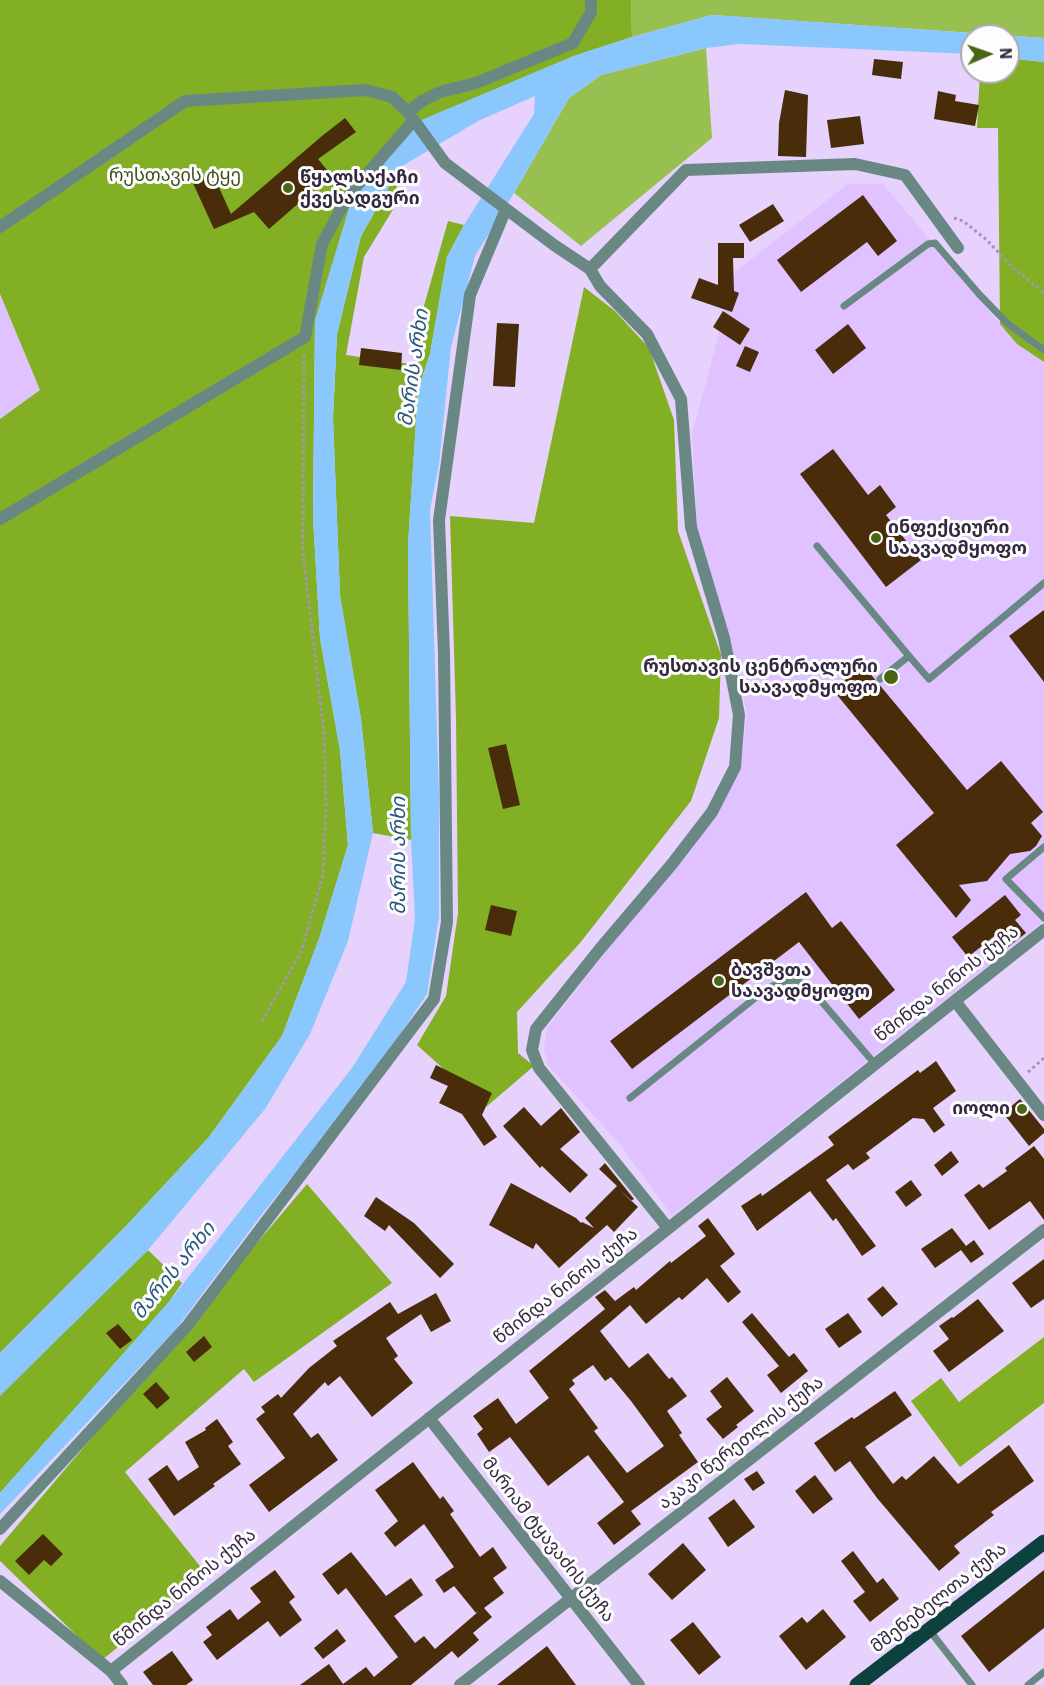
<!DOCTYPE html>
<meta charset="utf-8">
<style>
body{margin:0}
#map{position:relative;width:1044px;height:1685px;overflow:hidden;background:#e6d2fd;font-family:"IBM Plex Sans",sans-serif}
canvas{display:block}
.north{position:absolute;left:960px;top:24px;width:60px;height:60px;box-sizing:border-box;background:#fdfdfd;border:2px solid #ada9b1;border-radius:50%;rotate:88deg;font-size:16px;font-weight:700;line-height:24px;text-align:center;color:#342a3f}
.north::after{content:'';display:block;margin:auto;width:21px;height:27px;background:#4b6516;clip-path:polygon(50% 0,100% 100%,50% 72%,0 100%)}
</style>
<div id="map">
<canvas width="1044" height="1685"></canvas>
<div class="north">N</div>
</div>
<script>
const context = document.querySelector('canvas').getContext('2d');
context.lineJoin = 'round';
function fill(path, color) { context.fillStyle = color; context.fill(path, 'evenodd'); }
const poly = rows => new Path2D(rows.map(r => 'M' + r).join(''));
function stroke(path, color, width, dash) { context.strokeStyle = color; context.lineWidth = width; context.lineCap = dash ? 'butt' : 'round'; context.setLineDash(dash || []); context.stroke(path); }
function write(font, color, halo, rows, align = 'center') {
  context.font = font + ' "IBM Plex Sans","Noto Sans Georgian",sans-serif'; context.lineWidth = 6; context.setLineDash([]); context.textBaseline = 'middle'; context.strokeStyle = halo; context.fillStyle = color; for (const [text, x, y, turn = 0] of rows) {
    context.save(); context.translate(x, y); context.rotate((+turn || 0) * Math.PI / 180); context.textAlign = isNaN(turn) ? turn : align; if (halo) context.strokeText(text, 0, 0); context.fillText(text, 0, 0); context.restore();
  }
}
fill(poly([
 [848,184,883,184,1017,344,1044,362,1044,921,672,1216,620,1144,548,1065,544,1048,547,1028,654,890,717,816,741,767,747,713,730,640,697,526,692,434,736,271],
 [0,294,40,390,0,419]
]), '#dfc2ff');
fill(poly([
 [631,0,1044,0,1044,38,712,15,632,37],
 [706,48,712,138,581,246,514,193,569,98,601,75]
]), '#97c050');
fill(poly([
 [0,0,631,0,632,37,574,56,420,121,315,320,313,517,320,638,340,750,348,845,319,939,282,1036,209,1137,126,1226,0,1353,0,419,40,390,0,294],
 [1008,58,1044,62,1044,362,1017,344,1000,324,998,128,977,128,980,72,1008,72],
 [394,178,400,198,364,257,346,355,418,365,420,320,448,221,464,225,447,257,430,354,418,390,408,545,411,840,373,833,361,719,340,596,333,418,337,334,361,236],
 [584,287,615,311,649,348,674,420,678,531,721,655,719,718,691,801,580,943,517,1012,518,1053,534,1066,486,1107,417,1045,446,996,458,913,456,718,450,516,534,523],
 [307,1184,392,1283,254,1382,244,1369,125,1472,207,1575,102,1660,0,1561,0,1546],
 [148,1250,182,1283,168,1303,0,1493,0,1395],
 [1044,1337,1044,1403,960,1467,911,1401,941,1378,959,1402]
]), '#83af24');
fill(poly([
 [712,15,1044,38,1044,62,1008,58,1008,36,972,36,972,54,740,44,706,48,601,75,569,98,514,193,475,256,451,347,439,464,430,510,439,796,439,916,427,994,368,1082,262,1214,176,1329,0,1514,0,1493,168,1303,352,1068,406,982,415,919,411,840,408,545,418,390,430,354,447,257,464,225,534,114,535,96,478,121,404,165,394,178,361,236,337,334,333,418,340,596,361,719,373,833,348,941,310,1034,265,1109,148,1250,0,1396,0,1353,126,1226,209,1137,282,1036,319,939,348,845,340,750,320,638,313,517,315,320,352,198,419,121,574,56,632,37]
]), '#8ac7fd');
fill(poly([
 [874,59,903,62,901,79,872,75],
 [785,90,808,95,806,157,778,156,779,123],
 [938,91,956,95,955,101,979,105,975,126,934,119],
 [860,116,864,144,831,148,827,120],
 [345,118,356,132,318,159,331,175,269,229,254,212,214,229,192,181,212,172,231,214,322,136],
 [863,195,897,241,878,256,867,242,801,292,777,260],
 [773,204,784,221,750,242,739,225],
 [718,243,744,243,744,258,733,258,734,291,739,293,732,312,691,298,699,278,718,285],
 [723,311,750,329,740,345,713,327],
 [497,323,519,324,515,387,493,386],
 [848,324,866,348,833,374,815,350],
 [745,346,759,352,750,372,736,366],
 [361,348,402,353,401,370,359,365],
 [833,449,868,495,880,485,896,507,886,515,921,560,886,587,800,474],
 [1044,610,1044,682,1009,636],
 [863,665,967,790,1001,761,1043,812,1031,823,1042,836,1036,846,1030,851,1010,854,987,881,959,885,971,900,956,918,896,845,934,813,833,690],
 [506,744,520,805,503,809,488,748],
 [806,892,832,928,841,921,895,990,859,1019,799,942,632,1069,610,1041],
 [1005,895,1021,915,1015,920,1026,933,1008,947,997,934,968,957,952,937],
 [491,905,517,911,511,936,485,930],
 [936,1061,956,1091,933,1108,945,1125,934,1133,924,1119,913,1118,866,1153,870,1158,853,1170,848,1164,826,1180,876,1246,862,1256,836,1218,833,1221,810,1191,757,1231,741,1206,761,1193,762,1196,834,1145,828,1137,918,1070,920,1073],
 [436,1065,492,1093,482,1115,497,1137,484,1146,462,1114,439,1103,448,1086,430,1078],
 [1020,1099,1044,1129,1044,1133,1029,1146,1003,1113],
 [524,1107,541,1126,561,1108,580,1132,560,1149,588,1175,570,1193,542,1166,540,1168,503,1126],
 [1034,1146,1044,1159,1044,1220,1030,1201,989,1230,964,1195,979,1184,983,1188,1007,1171,1005,1168],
 [951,1151,959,1162,942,1176,934,1165],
 [605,1163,634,1199,631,1201,621,1191,638,1207,614,1232,607,1225,559,1268,536,1243,533,1249,489,1225,511,1183,576,1218,581,1223,582,1222,594,1228,585,1218,617,1186,599,1169],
 [911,1180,922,1195,906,1207,895,1192],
 [376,1197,414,1223,454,1264,440,1278,389,1225,385,1231,364,1216],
 [708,1218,735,1254,720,1266,741,1292,728,1303,707,1278,682,1300,679,1297,646,1324,630,1305,600,1331,629,1368,648,1353,669,1379,672,1377,687,1396,667,1411,682,1433,679,1435,698,1462,631,1511,641,1524,614,1545,597,1523,624,1502,588,1455,548,1486,510,1437,489,1452,477,1434,483,1429,473,1416,498,1398,516,1424,549,1398,529,1371,605,1309,595,1297,605,1290,615,1301,634,1287,636,1290,670,1261,671,1263,706,1236,698,1226],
 [593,1365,605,1381,611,1377,631,1401,664,1446,627,1473,594,1431,598,1428,569,1389,575,1384,572,1380],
 [952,1228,966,1246,974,1240,984,1254,971,1263,961,1250,935,1268,921,1249],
 [1044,1259,1044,1299,1031,1308,1012,1283],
 [883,1286,898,1304,882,1317,867,1299],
 [436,1293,451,1321,431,1332,421,1314,386,1338,398,1356,394,1359,413,1383,372,1417,340,1376,328,1386,325,1382,293,1414,311,1438,318,1433,338,1460,269,1512,249,1485,285,1458,256,1419,265,1412,261,1407,278,1394,281,1398,309,1368,337,1346,333,1341,390,1302,398,1314],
 [978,1299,1004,1331,949,1372,933,1351,949,1339,939,1326,952,1317,953,1318],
 [752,1313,789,1357,794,1353,808,1371,781,1393,767,1375,779,1366,742,1322],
 [848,1313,862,1332,839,1348,825,1329],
 [118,1324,132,1340,120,1349,106,1333],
 [204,1336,212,1347,194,1362,186,1352],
 [727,1377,754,1411,736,1425,738,1427,723,1439,706,1419,722,1407,710,1391],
 [156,1382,170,1398,157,1409,143,1394],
 [895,1391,912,1415,865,1447,893,1484,902,1476,906,1480,934,1456,958,1484,1009,1445,1034,1481,991,1512,994,1515,954,1546,960,1553,939,1571,877,1498,850,1461,835,1472,814,1443,852,1417,854,1419],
 [217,1419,233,1442,228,1446,241,1464,213,1484,215,1486,174,1516,148,1479,167,1465,178,1481,199,1467,185,1442,206,1430,205,1428],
 [413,1462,440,1499,443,1496,454,1511,450,1514,480,1557,493,1547,507,1568,493,1578,504,1593,484,1608,492,1617,473,1633,479,1640,458,1658,452,1651,411,1685,300,1685,329,1664,343,1684,366,1667,374,1677,398,1657,346,1588,338,1595,322,1574,351,1552,386,1596,411,1578,423,1595,394,1616,415,1643,424,1636,435,1649,479,1611,476,1613,454,1586,444,1593,435,1580,454,1567,424,1524,395,1547,384,1533,398,1521,375,1490],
 [757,1471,765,1483,753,1491,744,1479],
 [815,1475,833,1499,813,1514,795,1491],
 [734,1499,755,1527,728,1547,708,1518],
 [43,1534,63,1554,51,1566,44,1560,29,1575,15,1561],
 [683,1543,706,1570,672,1600,648,1574],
 [853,1551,877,1583,883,1578,899,1599,870,1622,853,1601,865,1592,841,1561],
 [275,1570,295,1597,289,1602,302,1620,280,1637,268,1621,217,1660,203,1642,212,1635,206,1627,230,1609,238,1620,261,1602,250,1588],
 [1044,1570,1044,1628,989,1672,961,1636],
 [823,1609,846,1637,806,1670,779,1636,802,1617,807,1623],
 [693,1622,721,1657,699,1675,670,1640],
 [337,1629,346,1641,323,1659,314,1648],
 [547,1646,576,1685,497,1685],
 [172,1651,193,1680,186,1685,153,1685,143,1672]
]), '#492c0a');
stroke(poly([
 [954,218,963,221,987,240,1009,264,1044,293],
 [262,1021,301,952,323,875,326,807,324,732,303,553,304,354],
 [1028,1072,1044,1058]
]), '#a695b8', 3, [3, 3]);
stroke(poly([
 [844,306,928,244,935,243,979,294,1008,324,1044,350],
 [817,546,909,656],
 [880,679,909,656,929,679,1044,583],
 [1044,847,1006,879,1044,918],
 [630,1098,765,990,780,982,795,980,810,988,875,1064],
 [930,1631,972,1685],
 [1028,1685,1044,1672]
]), '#698884', 7);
stroke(poly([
 [408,112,422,101,440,92,476,83,573,43,591,12,591,0],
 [0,227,185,101,365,90,392,97,408,112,445,163,554,245,590,269,686,170,855,164,905,175,958,248],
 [590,269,600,286,647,334,681,399,691,527,724,638,739,715,735,767,712,812,672,864,599,950,536,1029,532,1050,539,1068,668,1228],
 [0,519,305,337,322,244,348,196,414,120],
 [955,1001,1044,1115],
 [429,1418,639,1685],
 [0,1529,187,1326,434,999,447,922,444,654,439,520,470,295,506,209],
 [0,1581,111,1671,122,1685],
 [111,1671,1044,930],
 [460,1685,1044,1230]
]), '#698884', 12);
stroke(poly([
 [857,1685,1044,1542]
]), '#0d413d', 15);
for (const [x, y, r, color] of [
 [288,188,6,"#4b6516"],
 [876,538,6,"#4b6516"],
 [891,677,8,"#4b6516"],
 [719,981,6,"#4b6516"],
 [1022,1109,6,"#4b6516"]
]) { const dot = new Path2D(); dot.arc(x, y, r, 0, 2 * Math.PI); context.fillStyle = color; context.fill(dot); stroke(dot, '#fdfdfd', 2); }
write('18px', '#3b4e1b', '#fdfdfd', [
 ["რუსთავის ტყე",175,176]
]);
write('bold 18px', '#342a3f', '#fdfdfd', [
 ["წყალსაქაჩი",300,178],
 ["ქვესადგური",300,199],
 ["ინფექციური",888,528],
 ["საავადმყოფო",888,549],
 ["რუსთავის ცენტრალური",878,667,"right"],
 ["საავადმყოფო",878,688,"right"],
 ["ბავშვთა",731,971],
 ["საავადმყოფო",731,992],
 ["იოლი",1010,1109,"right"]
], 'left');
write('18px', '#342a3f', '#fdfdfd', [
 ["წმინდა ნინოს ქუჩა",947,984,-38],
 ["წმინდა ნინოს ქუჩა",566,1286,-38],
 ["აკაკი წერეთლის ქუჩა",741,1443,-38],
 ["მარიამ ტყავაძის ქუჩა",548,1540,52],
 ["წმინდა ნინოს ქუჩა",185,1588,-39],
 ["მშენებელთა ქუჩა",939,1598,-38]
]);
write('italic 20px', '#2a557b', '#fdfdfd', [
 ["მარის არხი",414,368,-82],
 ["მარის არხი",399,856,-90],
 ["მარის არხი",174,1271,-51]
]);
</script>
